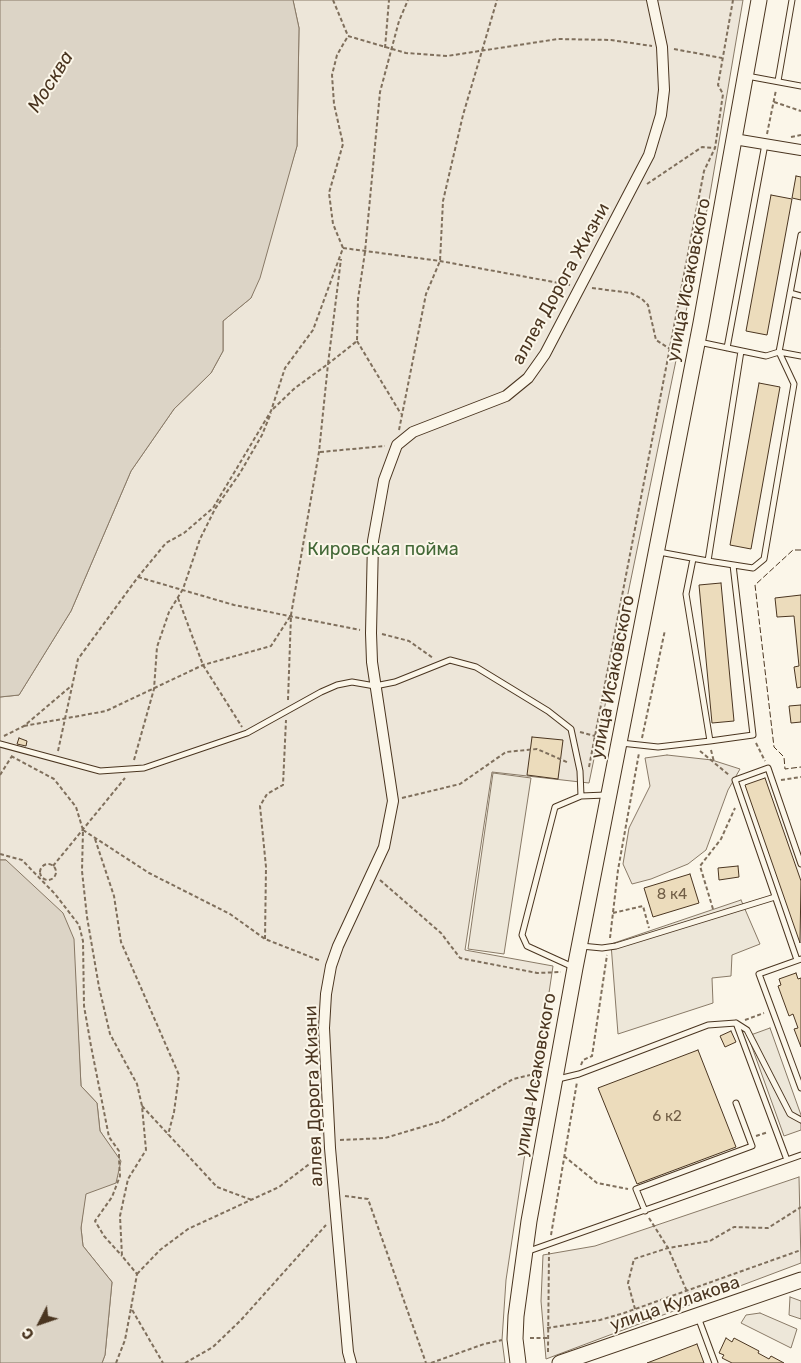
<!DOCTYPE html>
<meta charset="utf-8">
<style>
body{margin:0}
#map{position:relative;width:801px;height:1363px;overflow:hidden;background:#fbf6e9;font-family:Rubik,sans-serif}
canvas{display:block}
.north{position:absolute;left:15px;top:1298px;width:50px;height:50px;-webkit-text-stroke:4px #fbf6e9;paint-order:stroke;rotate:229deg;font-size:14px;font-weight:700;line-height:20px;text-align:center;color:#4a3520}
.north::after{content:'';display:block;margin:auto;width:18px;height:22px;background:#4a3520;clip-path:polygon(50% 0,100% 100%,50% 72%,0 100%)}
</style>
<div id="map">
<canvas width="801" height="1363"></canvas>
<div class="north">С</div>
</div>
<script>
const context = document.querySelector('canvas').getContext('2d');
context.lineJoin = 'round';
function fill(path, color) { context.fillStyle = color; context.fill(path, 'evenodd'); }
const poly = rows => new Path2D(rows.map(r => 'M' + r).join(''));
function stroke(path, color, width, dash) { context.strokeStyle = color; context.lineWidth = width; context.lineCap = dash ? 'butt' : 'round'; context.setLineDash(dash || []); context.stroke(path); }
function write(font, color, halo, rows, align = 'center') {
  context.font = font + ' Rubik,sans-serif'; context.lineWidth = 4; context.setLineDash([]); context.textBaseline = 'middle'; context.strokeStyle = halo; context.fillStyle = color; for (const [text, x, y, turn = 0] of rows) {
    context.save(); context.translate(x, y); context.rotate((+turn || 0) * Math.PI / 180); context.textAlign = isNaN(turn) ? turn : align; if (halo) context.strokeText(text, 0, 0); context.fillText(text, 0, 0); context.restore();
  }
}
const green = poly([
 [293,0,743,0,709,200,589,783,492,772,465,950,553,966,506,1280,502,1340,505,1363,102,1363,105,1355,112,1282,83,1246,81,1228,85,1194,120,1161,100,1131,97,1103,81,1086,73,938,6,860,0,860,0,697,19,695,71,611,131,471,174,409,211,373,223,351,223,321,251,298,297,146,299,28,293,0],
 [667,755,712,760,740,769,728,790,706,850,688,864,651,879,632,884,623,864,629,828,650,786,645,758,667,755],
 [799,1177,801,1263,546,1359,541,1301,543,1255,595,1246,799,1177],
 [790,1297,801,1301,801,1319,789,1315,790,1297]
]);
fill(green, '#ede6d9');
stroke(green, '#887966', 1);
const parking = poly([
 [493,773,531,778,504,954,468,949,493,773],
 [741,900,760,944,732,955,731,976,712,978,713,1003,618,1034,611,944,741,900],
 [770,1028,801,1115,801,1130,784,1136,748,1036,770,1028],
 [760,1313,797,1329,791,1348,741,1323,746,1315,760,1313]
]);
fill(parking, '#ede7d9');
stroke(parking, '#887966', 1);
const water = poly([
 [0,0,293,0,299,28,297,146,260,278,251,298,223,321,223,351,211,373,174,409,131,471,71,611,19,695,0,697,0,0],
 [0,860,6,860,63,913,74,939,81,1086,97,1103,100,1131,121,1161,116,1183,86,1194,81,1228,83,1246,112,1282,105,1355,102,1363,0,1363,0,860]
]);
fill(water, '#dcd4c6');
stroke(water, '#887966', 1);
const building = poly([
 [796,176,801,177,801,200,792,198,796,176],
 [771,195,792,199,767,335,746,331,771,195],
 [759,383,780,387,751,549,730,545,759,383],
 [721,583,734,721,712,723,699,585,721,583],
 [801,595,801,687,797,688,794,667,799,666,794,616,777,617,775,598,801,595],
 [801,705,801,722,791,723,789,706,801,705],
 [532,737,563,740,558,779,527,775,532,737],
 [19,738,27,741,26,746,17,744,19,738],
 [765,778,801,881,800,943,745,785,765,778],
 [738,866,739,877,719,880,718,868,738,866],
 [690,874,699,903,653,917,644,888,690,874],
 [796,973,798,979,801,978,801,1047,794,1029,798,1028,793,1014,789,1016,778,986,781,985,779,979,796,973],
 [731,1031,736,1042,725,1047,720,1036,731,1031],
 [698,1050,736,1147,637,1184,598,1088,698,1050],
 [726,1338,732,1342,734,1338,759,1351,758,1353,769,1359,771,1356,784,1363,732,1363,722,1358,724,1355,719,1353,726,1338],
 [697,1344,704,1363,647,1363,697,1344]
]);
fill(building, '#ecdcbc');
stroke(building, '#4a3520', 1);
const lane = poly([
 [747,76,801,86],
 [778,81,792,0],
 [790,293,801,296],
 [699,342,766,356,779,352,801,356],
 [727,348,765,144],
 [659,552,708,561,741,351],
 [693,559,686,594,710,741,753,735,733,565],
 [708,561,753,568,764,559,794,384,779,352,801,235],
 [621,743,658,747,710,741],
 [0,744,100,771,144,768,247,733,321,692,337,685,352,682,375,686,395,682,450,660,476,667,548,711,571,729,580,771,581,796],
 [581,946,602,948,616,946,775,897],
 [801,959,759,974,801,1088],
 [797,960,735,780,768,768,801,864],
 [573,967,527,946,522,935,555,807,581,796,606,795],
 [736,1023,787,1160],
 [558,1079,579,1074,708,1025,736,1023,747,1030,790,1114,801,1120],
 [645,1211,636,1189,752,1146,736,1103],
 [526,1252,801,1155],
 [698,1317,715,1363]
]);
const street = poly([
 [734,139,801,150],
 [351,1363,348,1352,330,1148,324,1028,326,994,331,966,338,946,384,847,393,801,372,662,371,633,373,541,384,480,397,445,413,432,506,396,528,378,545,354,649,155,661,115,664,90,662,47,652,0]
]);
const secondary = poly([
 [518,1363,515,1339,516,1316,529,1221,575,968,701,323,759,0],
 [560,1363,801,1280]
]);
stroke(lane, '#4a3520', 7);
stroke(street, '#4a3520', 12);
stroke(secondary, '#4a3520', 17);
stroke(poly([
 [333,0,348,36,406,53,447,56,558,39,611,40,652,46],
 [385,48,389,0],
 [674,49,722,58],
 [774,102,801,111],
 [767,134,776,90],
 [791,137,801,135],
 [647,184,702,147,715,148],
 [343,248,440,261,570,285],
 [592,288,631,293,642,299,648,305,656,340,670,349],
 [357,341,401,414],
 [273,409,295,388,328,364,341,259],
 [399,430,426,294,440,261,443,201,463,115,497,0],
 [320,452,385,446],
 [138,577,234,605,360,630],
 [178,598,203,665,242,727],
 [382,634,409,641,433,658],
 [288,700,291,615,319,452,328,364,357,341,358,299,365,252,380,92,399,21,408,0],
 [24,726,106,711,203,665,271,646,291,615],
 [580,732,595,736],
 [4,736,24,726,70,687],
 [642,738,665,630],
 [756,743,765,761],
 [711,750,714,762],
 [58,751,78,659,138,577,166,543,184,533,213,508,271,411,285,368,313,330,343,248,333,224,329,193,343,144,334,104,332,75,337,55,348,36],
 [700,751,729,775],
 [11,756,54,779,76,807,83,830,82,871,87,917,99,987,110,1034,137,1084,142,1106,146,1150,128,1179,120,1216,122,1256,137,1274,131,1308,163,1363],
 [134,760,154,689,157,647,169,612,183,589,200,539,215,509,240,473,262,435,271,413],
 [589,767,704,171,715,148,723,94,718,85,733,0],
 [0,775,12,756],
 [781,780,801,777],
 [402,798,460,784,506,752,537,749,569,763],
 [83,830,149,873,230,914,265,939,321,961],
 [95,839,114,896,121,942,179,1075,174,1112,168,1135],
 [0,854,22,860,55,894,79,925,83,941,84,1006,91,1046,109,1137,119,1151,119,1159,120,1176,112,1197,95,1221,104,1236,122,1256],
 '40 872a8 8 0 1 1 16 0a8 8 0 1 1-16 0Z',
 [53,866,125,778],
 [380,880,441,933,460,958,537,973,561,972],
 [713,909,700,866,721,839,735,808],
 [613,913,643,906,649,928],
 [610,938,618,870,639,753],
 [265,939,266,867,260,806,267,794,283,785,286,720],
 [745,1020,764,1013],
 [581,1065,583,1060,592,1056,607,955],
 [142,1106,217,1187,252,1200],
 [756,1136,768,1132],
 [340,1140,385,1138,442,1121,513,1079,543,1072],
 [564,1156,597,1183,628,1189],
 [345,1196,368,1199,426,1363],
 [649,1218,668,1248,692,1303],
 [551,1235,577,1082],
 [137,1274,160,1250,188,1229,279,1187,320,1156],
 [635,1309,628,1283,634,1259,668,1248,710,1241,734,1227,768,1228,801,1207],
 [547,1328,600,1320,624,1313,801,1250],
 [530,1338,548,1338],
 [548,1352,549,1252],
 [116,1363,125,1340,131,1308],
 [185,1363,213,1347,241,1320,326,1225],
 [431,1363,484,1344,502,1340]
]), '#7f6f5c', 2, [4, 2.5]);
stroke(lane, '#fbf6e9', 5);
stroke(street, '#fbf6e9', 10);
stroke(secondary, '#fbf6e9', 15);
stroke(poly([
 [801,550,793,550,755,585,774,747,784,757,785,769,801,767]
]), '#4a3520', 1, [6, 2.5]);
write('15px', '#725f47', null, [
 ["8 к4",672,895],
 ["6 к2",667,1117]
]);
write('18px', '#4a3520', '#fbf6e9', [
 ["улица Исаковского",689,280,-79],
 ["аллея Дорога Жизни",561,284,-61],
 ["улица Исаковского",613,677,-79],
 ["улица Исаковского",536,1075,-80],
 ["аллея Дорога Жизни",314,1096,-92],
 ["улица Кулакова",675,1304,-19]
]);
write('18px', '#436837', '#fbf6e9', [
 ["Кировская пойма",383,550]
]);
write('italic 19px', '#4a3520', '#fbf6e9', [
 ["Москва",51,82,-58]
]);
</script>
